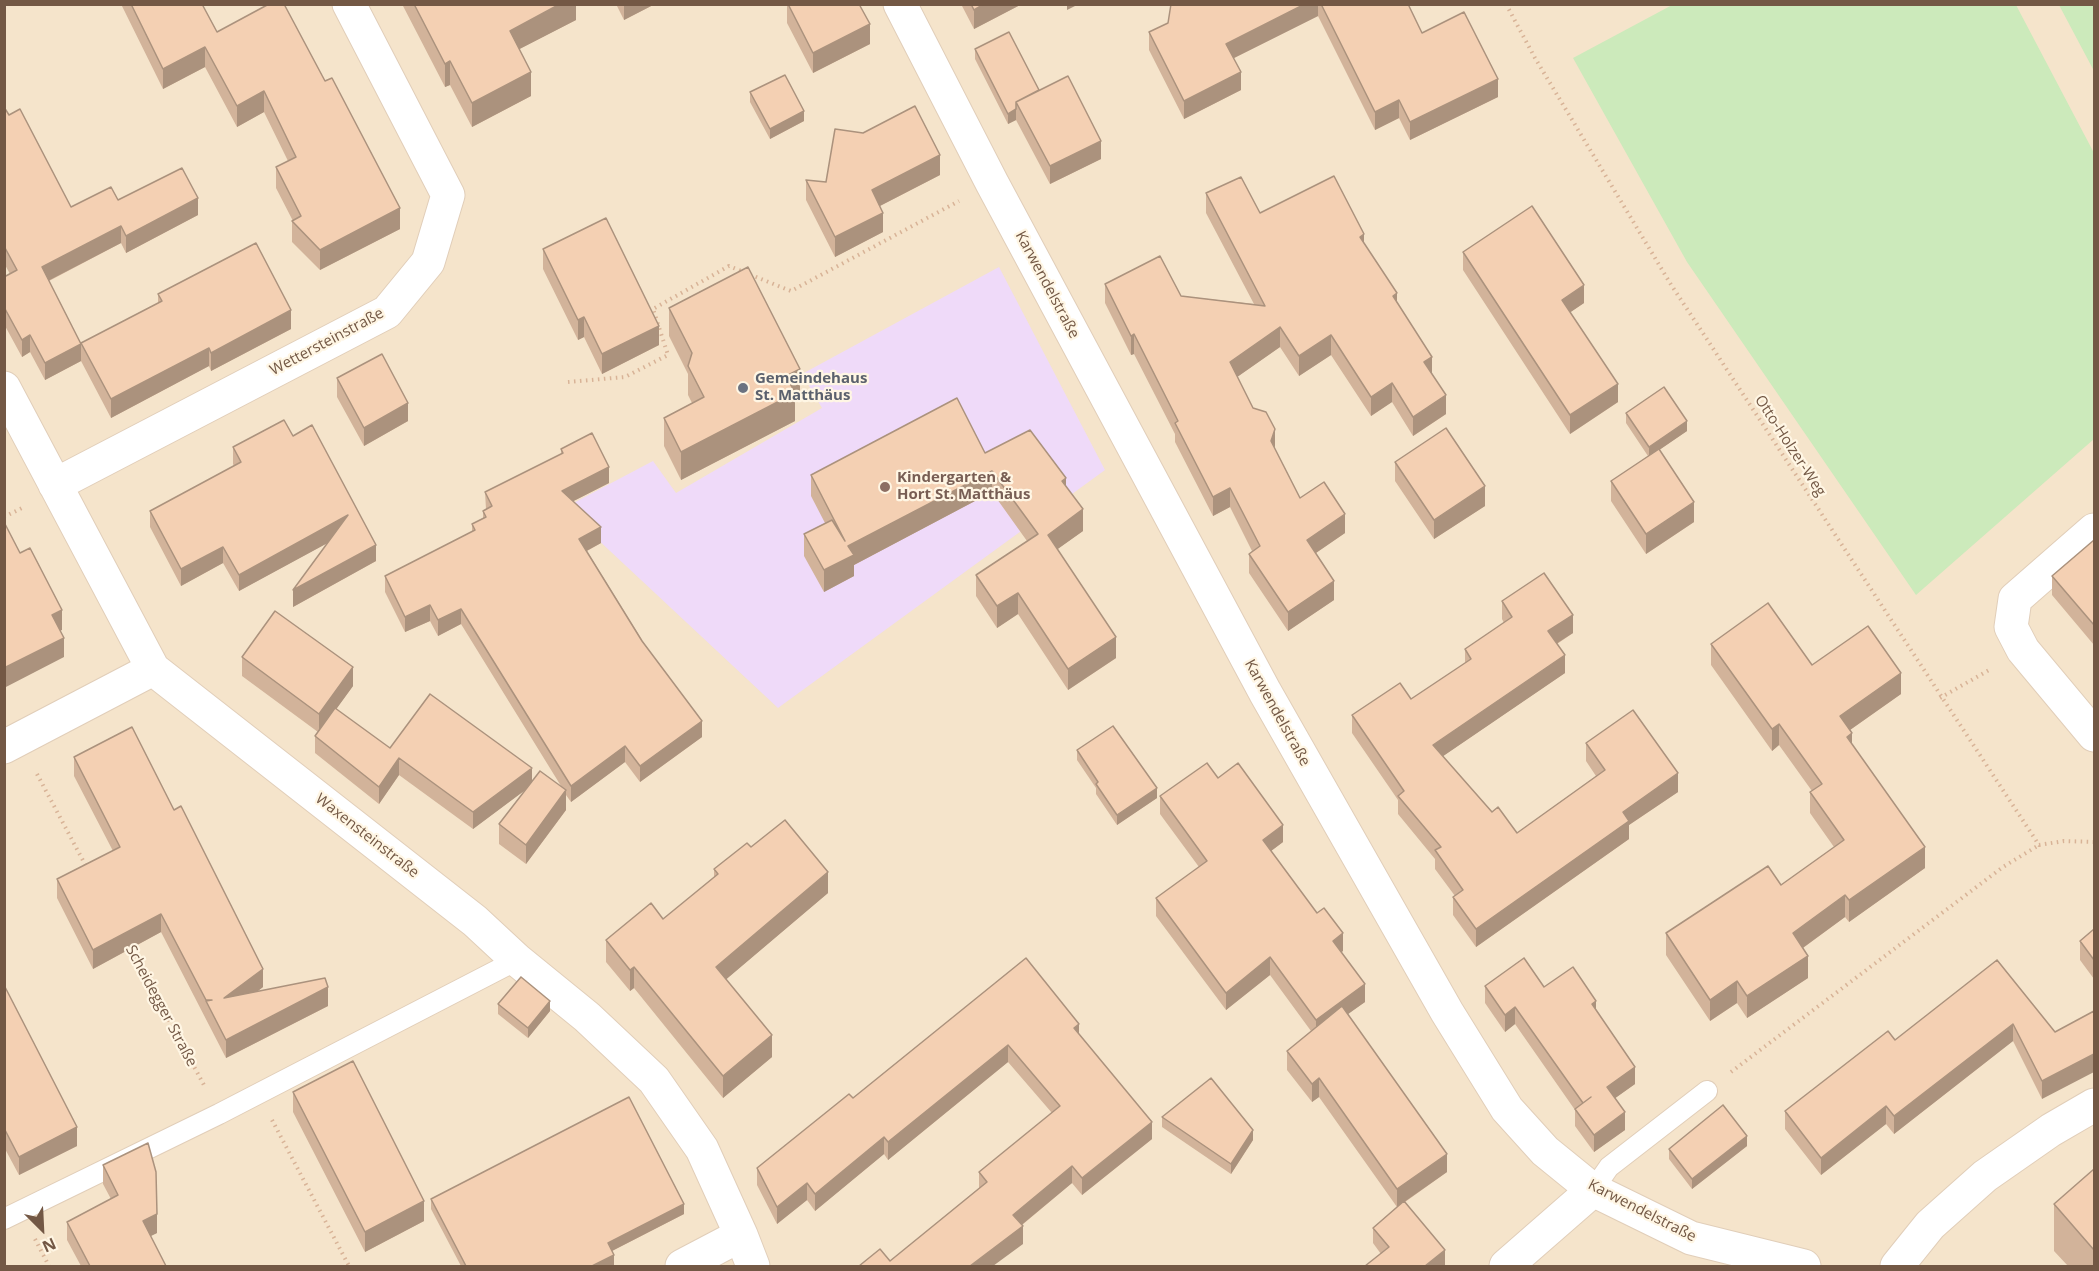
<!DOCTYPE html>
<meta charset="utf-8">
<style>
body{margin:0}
#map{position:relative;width:2099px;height:1271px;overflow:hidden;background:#fdf2dd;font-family:"Open Sans",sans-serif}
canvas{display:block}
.frame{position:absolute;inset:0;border:6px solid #735845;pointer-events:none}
.north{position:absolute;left:12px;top:1199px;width:60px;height:60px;-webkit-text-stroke:4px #fff6e4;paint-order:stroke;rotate:156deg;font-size:16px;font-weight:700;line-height:24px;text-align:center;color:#735845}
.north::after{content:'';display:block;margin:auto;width:21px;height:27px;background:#735845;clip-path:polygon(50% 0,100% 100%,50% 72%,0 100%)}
</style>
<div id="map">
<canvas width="2099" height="1271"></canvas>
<div class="frame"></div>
<div class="north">N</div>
</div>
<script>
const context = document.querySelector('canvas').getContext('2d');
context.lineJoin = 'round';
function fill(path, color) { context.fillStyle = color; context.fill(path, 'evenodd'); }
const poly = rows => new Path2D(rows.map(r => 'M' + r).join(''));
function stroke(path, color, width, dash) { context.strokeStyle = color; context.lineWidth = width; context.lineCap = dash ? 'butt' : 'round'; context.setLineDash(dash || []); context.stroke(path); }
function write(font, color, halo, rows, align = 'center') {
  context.font = font + ' "Open Sans",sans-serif'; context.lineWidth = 4.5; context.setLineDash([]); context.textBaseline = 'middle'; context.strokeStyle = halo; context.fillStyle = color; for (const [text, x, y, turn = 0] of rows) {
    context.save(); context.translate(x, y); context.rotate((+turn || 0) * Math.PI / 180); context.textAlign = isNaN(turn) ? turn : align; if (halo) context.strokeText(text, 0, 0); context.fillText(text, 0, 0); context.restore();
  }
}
fill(poly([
 [5,5,2094,5,2094,1266,5,1266]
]), '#f5e4cb');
fill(poly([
 [999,267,1105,470,778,708,564,508,653,461,676,493,822,408,802,374]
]), '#efdaf9');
fill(poly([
 [1674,4,2016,5,2094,153,2094,439,1916,595,1687,262,1573,58],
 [2059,5,2094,5,2094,71]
]), '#cceabb');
const service = poly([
 [1593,1190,1609,1167,1707,1091],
 [4,1219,219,1114,517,960]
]);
const minor = poly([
 [900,4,992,183,1265,692,1447,1012,1507,1109,1545,1151,1593,1190,1691,1238,1804,1266],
 [4,388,153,669,475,921,517,960,587,1017,654,1080,702,1149,741,1235,753,1266],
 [55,485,387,312,428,262,448,195,349,4],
 [2094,530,2015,599,2011,627,2023,650,2094,735],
 [4,747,153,669],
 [682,1266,741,1235],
 [1506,1266,1593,1190],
 [1897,1266,1930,1225,1985,1176,2051,1130,2094,1105]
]);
stroke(service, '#e1ceb9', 22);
stroke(minor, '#e1ceb9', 35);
stroke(poly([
 [1506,4,1535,58,1670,283,2039,845,2064,841,2094,842],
 [568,382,625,377,668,355,653,309,729,266,791,291,959,201],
 [4,517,24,507],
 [1940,698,1989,670],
 [37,774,87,868],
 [129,946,205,1087],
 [1731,1072,2003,867,2039,845],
 [272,1120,349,1266],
 [35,1239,49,1266]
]), '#d8b397', 4, [1.5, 4.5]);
stroke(service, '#fff', 20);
stroke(minor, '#fff', 33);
fill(poly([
 [121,4,202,4,217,32,400,229,320,270,292,242,292,221,293,221,276,188,276,167,288,161,264,112,237,127,205,67,163,89],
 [402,4,576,4,576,20,519,49,531,96,472,127,450,85,445,87],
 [616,4,655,4,624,20],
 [787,4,870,44,813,73,787,23],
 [961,4,1022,4,974,29],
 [1228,4,1408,4,1422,33,1498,97,1410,140,1399,118,1375,130,1318,16,1234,58,1241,90,1184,119,1149,50,1149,32],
 [975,49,1039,90,1101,159,1050,184,1016,120,1008,124,975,59],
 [750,92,804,121,770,139,750,102],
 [4,107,9,115,71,207,118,200,198,215,126,253,121,243,49,281,81,344,158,303,158,294,291,329,211,371,209,366,111,418,81,361,45,380,30,352,22,357,4,324,4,277,10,274,4,263],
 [940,175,880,206,883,232,835,257,806,200,806,180,826,182],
 [1206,193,1260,213,1364,243,1397,302,1432,373,1446,414,1413,436,1392,402,1371,416,1331,355,1299,376,1280,347,1237,377,1300,498,1345,533,1316,553,1334,600,1288,631,1249,573,1249,554,1252,551,1230,507,1213,516,1175,442,1175,434,1134,354,1131,355,1105,303,1105,284,1181,296,1254,304,1206,213],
 [543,249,659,345,602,374,584,337,578,340,543,269],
 [1463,252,1584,303,1570,312,1618,402,1570,434,1463,270],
 [669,308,800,397,795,400,795,421,681,480,664,446,664,418,692,403,688,395,688,374,669,336],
 [337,378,408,421,364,446,337,397],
 [1626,413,1687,431,1659,450,1694,522,1646,554,1611,501,1611,481,1648,456,1626,423],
 [293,436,376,561,293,607,327,543,239,591,223,563,181,586,150,527,150,511,234,466,233,464,233,447],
 [561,449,609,483,573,501,601,543,587,551,702,737,640,782,625,762,571,802,566,795,566,810,526,864,499,844,499,824,525,790,473,829,399,775,379,804,315,753,315,736,318,732,242,676,242,657,353,686,336,709,390,748,532,781,561,786,461,624,438,636,430,621,405,632,385,592,385,576,472,532,472,524,483,518,483,511,486,509,485,492,561,454],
 [985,453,1066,486,1083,531,1057,549,1116,658,1068,690,1018,614,997,628,976,596,976,575,1027,541,992,492,854,565,854,576,824,592,804,556,804,534,825,523,811,496,811,475],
 [1395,462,1485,506,1434,539,1395,481],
 [2094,540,2094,645,2052,595,2052,576],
 [1502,601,1573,633,1557,644,1565,673,1443,756,1492,812,1517,833,1596,776,1586,761,1586,743,1678,792,1629,825,1629,839,1476,947,1453,915,1453,897,1455,896,1435,869,1435,859,1398,814,1398,800,1352,733,1352,715,1411,699,1465,663,1465,649,1504,623,1502,619],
 [1711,644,1812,665,1901,694,1850,730,1852,744,1925,868,1849,922,1845,917,1803,948,1808,978,1747,1018,1737,1003,1710,1021,1666,955,1666,933,1781,885,1834,847,1810,813,1810,792,1812,791,1779,745,1772,751,1711,665],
 [1077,750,1157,798,1117,825,1096,794,1096,788,1077,760],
 [74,757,263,987,258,991,328,1006,226,1058,161,932,93,969,57,898,57,879,113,851,74,776],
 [1218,778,1283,842,1271,851,1343,951,1341,952,1365,1002,1347,1014,1447,1172,1405,1202,1445,1265,1381,1254,1373,1243,1373,1228,1397,1207,1319,1097,1312,1102,1287,1070,1287,1051,1311,1031,1270,975,1226,1010,1156,916,1156,898,1199,867,1160,814,1160,796],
 [751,847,828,893,726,979,772,1057,723,1098,634,988,630,991,606,962,606,940,663,919,714,877,714,869],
 [2094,929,2094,979,2080,960,2080,941],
 [1026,958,1152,1139,1082,1195,1072,1183,1022,1225,1023,1244,890,1261,979,1188,979,1172,1052,1113,1008,1062,888,1160,884,1154,815,1211,807,1200,777,1224,757,1185,757,1168,853,1098],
 [1997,960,2055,1032,2042,1099,2013,1041,1894,1134,1886,1124,1821,1175,1785,1129,1785,1111,1895,1040],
 [4,985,77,1146,19,1175,4,1147],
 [1485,986,1544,987,1596,1011,1635,1084,1615,1098,1625,1130,1594,1152,1575,1126,1575,1110,1515,1024,1505,1032,1485,1003],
 [498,1004,550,1011,528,1038,498,1014],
 [293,1092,424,1221,365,1252,293,1112],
 [1162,1117,1253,1140,1231,1174,1162,1127],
 [1747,1146,1692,1189,1669,1159,1669,1149],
 [103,1165,157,1233,150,1236,166,1266,81,1266,67,1240,67,1222,111,1199,103,1184],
 [2094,1169,2094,1266,2068,1266,2054,1251,2054,1204],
 [431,1199,684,1214,612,1251,614,1265,612,1266,461,1266,431,1209]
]), '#d2b39a');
fill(poly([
 [560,4,576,4,576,20,510,54,510,31],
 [624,4,655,4,624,20],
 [984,4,1022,4,974,29,974,10],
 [1067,4,1079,4,1067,10],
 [1305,4,1318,4,1318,16,1226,62,1226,44],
 [870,24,870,44,813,73,813,53],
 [205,47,205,67,163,89,163,69],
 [450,61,450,85,445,87,445,64],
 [531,72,531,96,472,127,472,103],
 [1241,72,1241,90,1184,119,1184,101],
 [1498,79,1498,97,1410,140,1410,122],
 [264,91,264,112,237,127,237,106],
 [1399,100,1399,118,1375,130,1375,112],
 [1016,109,1016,120,1008,124,1008,114],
 [804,111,804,121,770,139,770,129],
 [1101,141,1101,159,1050,184,1050,166],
 [940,155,940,175,872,210,872,190],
 [198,198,198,215,126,253,126,236],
 [400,208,400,229,320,270,320,250],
 [883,213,883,232,835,257,835,237],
 [121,226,121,243,42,284,42,267],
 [1364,234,1364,253,1360,237],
 [1584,285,1584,303,1562,318,1562,300],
 [1397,293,1397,313,1393,296],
 [291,310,291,329,211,371,211,353],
 [584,317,584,337,578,340,578,320],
 [659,326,659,345,602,374,602,354],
 [1280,327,1280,347,1230,382,1230,362],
 [1134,334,1134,354,1131,355,1131,336],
 [30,335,30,352,22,357,22,340],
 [1331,335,1331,355,1299,376,1299,356],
 [81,344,81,361,45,380,45,363],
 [209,348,209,366,111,418,111,399],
 [1432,357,1432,376,1424,362],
 [800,369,800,397,795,400,795,421,681,480,681,452,786,376],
 [1392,383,1392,402,1371,416,1371,397],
 [1618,384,1618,402,1570,434,1570,415],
 [1446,395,1446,414,1413,436,1413,417],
 [408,403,408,421,364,446,364,428],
 [1687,421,1687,431,1649,457,1649,447],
 [1275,429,1275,448,1271,441],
 [609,467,609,483,562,507,562,491],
 [992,471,992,492,854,565,854,576,824,592,824,570,848,546],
 [1066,478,1066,499,1062,481],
 [1485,486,1485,506,1434,539,1434,520],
 [1230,488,1230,507,1213,516,1213,497],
 [1694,502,1694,522,1646,554,1646,534],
 [1083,509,1083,531,1048,556,1048,535],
 [1345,514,1345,533,1307,559,1307,540],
 [348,515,348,532,239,591,239,575],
 [601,527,601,543,579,555,579,539],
 [376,545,376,561,293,607,293,590],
 [223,547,223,563,181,586,181,569],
 [1334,581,1334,600,1288,631,1288,612],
 [1018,593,1018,614,997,628,997,606],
 [430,605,430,621,405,632,405,617],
 [461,609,461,624,438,636,438,620],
 [62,610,62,630,52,635,52,615],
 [1573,615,1573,633,1548,649,1548,631],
 [1116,637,1116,658,1068,690,1068,669],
 [64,638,64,657,4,688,4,668],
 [1565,655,1565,673,1433,763,1433,745],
 [353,667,353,686,319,733,319,714],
 [1901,673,1901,694,1840,737,1840,716],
 [702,721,702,737,640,782,640,766],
 [1779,724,1779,745,1772,751,1772,729],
 [1852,733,1852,754,1847,737],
 [625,746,625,762,571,802,571,786],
 [399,758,399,775,379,804,379,787],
 [532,768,532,785,473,829,473,812],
 [1678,773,1678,792,1629,825,1629,839,1476,947,1476,929,1623,812],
 [1157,788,1157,798,1117,825,1117,815],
 [566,790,566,810,526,864,526,845],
 [1283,825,1283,842,1263,857,1263,840],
 [1925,847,1925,868,1849,922,1849,900],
 [828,872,828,893,716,988,716,967],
 [1845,895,1845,917,1793,955,1793,933],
 [161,914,161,932,93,969,93,950],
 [1343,933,1343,951,1333,958,1333,941],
 [1808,956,1808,978,1747,1018,1747,996],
 [1270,957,1270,975,1226,1010,1226,993],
 [634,967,634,988,630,991,630,970],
 [263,969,263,987,224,1017,224,998],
 [1737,981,1737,1003,1710,1021,1710,1000],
 [1365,984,1365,1002,1316,1037,1316,1020],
 [328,987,328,1006,226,1058,226,1040],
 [550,1001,550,1011,528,1038,528,1028],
 [1596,1001,1596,1018,1592,1004],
 [1515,1007,1515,1024,1505,1032,1505,1015],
 [1079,1024,1079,1041,1074,1028],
 [2013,1024,2013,1041,1894,1134,1894,1116],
 [772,1035,772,1057,723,1098,723,1076],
 [1008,1045,1008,1062,888,1160,888,1142],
 [2094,1054,2094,1072,2042,1099,2042,1081],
 [1635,1067,1635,1084,1607,1104,1607,1087],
 [1319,1078,1319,1097,1312,1102,1312,1084],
 [1886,1106,1886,1124,1821,1175,1821,1158],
 [1625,1112,1625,1130,1594,1152,1594,1135],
 [1152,1122,1152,1139,1082,1195,1082,1178],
 [77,1127,77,1146,19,1175,19,1157],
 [1253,1130,1253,1140,1231,1174,1231,1164],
 [1747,1136,1747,1146,1692,1189,1692,1179],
 [884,1137,884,1154,815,1211,815,1194],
 [1447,1154,1447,1172,1397,1207,1397,1189],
 [1072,1166,1072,1183,1013,1232,1013,1215],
 [807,1183,807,1200,777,1224,777,1207],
 [424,1201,424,1221,365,1252,365,1232],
 [684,1204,684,1214,608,1253,608,1243],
 [157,1214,157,1233,143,1240,143,1221],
 [1023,1226,1023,1244,993,1266,970,1266],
 [1445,1250,1445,1265,1444,1266,1425,1266],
 [614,1255,614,1265,612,1266,592,1266]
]), '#ab927d');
const building = poly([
 [131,4,202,4,217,32,269,4,284,4,325,81,332,78,400,208,320,250,292,221,301,216,276,167,296,157,264,91,237,106,205,47,163,69,131,4],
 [414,4,560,4,510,31,531,72,472,103,450,61,445,64,414,4],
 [788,4,859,4,870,24,813,53,788,4],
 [971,4,984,4,974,10,971,4],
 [1171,4,1225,4,1226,5,1228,4,1305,4,1226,44,1241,72,1184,101,1149,32,1168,23,1171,4],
 [1321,4,1408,4,1422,33,1464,12,1498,79,1410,122,1399,100,1375,112,1321,4],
 [1009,32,1039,90,1016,102,1016,109,1008,114,975,49,1009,32],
 [785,75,804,111,770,129,750,92,785,75],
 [1068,76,1101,141,1050,166,1016,102,1068,76],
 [915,106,940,155,872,190,883,213,835,237,806,180,826,182,835,129,863,133,915,106],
 [4,107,9,115,20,109,71,207,111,187,118,200,182,168,198,198,126,236,121,226,42,267,81,344,45,363,30,335,22,340,4,307,4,277,17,270,4,246,4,107],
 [1334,176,1364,234,1360,237,1397,293,1393,296,1432,357,1424,362,1446,395,1413,417,1392,383,1371,397,1331,335,1299,356,1280,327,1230,362,1253,408,1266,412,1275,429,1271,441,1300,498,1324,482,1345,514,1307,540,1334,581,1288,612,1249,554,1260,546,1230,488,1213,497,1175,423,1178,421,1134,334,1131,336,1105,284,1160,256,1181,296,1265,306,1206,193,1241,177,1260,213,1334,176],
 [1532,206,1584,285,1562,300,1618,384,1570,415,1463,252,1532,206],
 [606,218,659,326,602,354,584,317,578,320,543,249,606,218],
 [256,243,291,310,211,353,209,348,111,399,81,343,162,301,158,294,256,243],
 [748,267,800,369,786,376,795,393,681,452,664,418,704,397,688,366,692,353,669,308,748,267],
 [382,354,408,403,364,428,337,378,382,354],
 [1664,387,1687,421,1649,447,1626,413,1664,387],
 [957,398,985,453,1030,430,1066,478,1062,481,1083,509,1048,535,1116,637,1068,669,1018,593,997,606,976,575,1038,534,992,471,848,546,854,555,824,570,804,534,832,520,845,541,811,475,957,398],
 [284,420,293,436,312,425,376,545,293,590,348,515,239,575,223,547,181,569,150,511,241,462,233,447,284,420],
 [1446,428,1485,486,1434,520,1395,462,1446,428],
 [592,433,609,467,562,491,601,527,579,539,642,641,702,721,640,766,625,746,571,786,461,609,438,620,430,605,405,617,385,576,475,530,472,524,486,517,483,511,492,506,485,492,563,453,561,449,592,433],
 [1659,449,1694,502,1646,534,1611,481,1659,449],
 [4,522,20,553,30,548,62,610,52,615,64,638,4,668,4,522],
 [2094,540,2094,625,2052,576,2094,540],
 [1544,573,1573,615,1548,631,1565,655,1433,745,1492,812,1498,807,1517,833,1605,770,1586,743,1633,710,1678,773,1623,812,1629,821,1476,929,1453,897,1463,890,1435,850,1441,847,1398,796,1404,791,1352,715,1400,683,1411,699,1471,659,1465,649,1512,617,1502,601,1544,573],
 [1768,603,1812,665,1868,626,1901,673,1840,716,1852,733,1847,737,1925,847,1849,900,1845,895,1793,933,1808,956,1747,996,1737,981,1710,1000,1666,933,1768,866,1781,885,1844,840,1810,792,1822,784,1779,724,1772,729,1711,644,1768,603],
 [275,611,353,667,319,714,242,657,275,611],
 [430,694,532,768,473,812,399,758,379,787,315,736,335,708,390,748,430,694],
 [1113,726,1157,788,1117,815,1096,784,1098,782,1077,750,1113,726],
 [132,727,174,810,181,806,263,969,224,998,325,978,328,987,226,1040,206,1001,212,1000,206,1000,161,914,93,950,57,879,120,847,74,757,132,727],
 [1207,763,1218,778,1238,763,1283,825,1263,840,1317,913,1324,908,1343,933,1333,941,1365,984,1316,1020,1270,957,1226,993,1156,898,1207,861,1160,796,1207,763],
 [540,771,566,790,526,845,499,824,540,771],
 [785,820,828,872,716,967,772,1035,723,1076,634,967,630,970,606,940,651,903,663,919,718,874,714,869,747,843,751,847,785,820],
 [2094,929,2094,960,2080,941,2094,929],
 [1026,958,1079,1024,1074,1028,1152,1122,1082,1178,1072,1166,1013,1215,1023,1226,970,1266,859,1266,880,1249,890,1261,987,1182,979,1172,1060,1106,1008,1045,888,1142,884,1137,815,1194,807,1183,777,1207,757,1168,849,1094,853,1098,1026,958],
 [1524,958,1544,987,1573,967,1596,1001,1592,1004,1635,1067,1607,1087,1625,1112,1594,1135,1575,1109,1591,1097,1583,1103,1515,1007,1505,1015,1485,986,1524,958],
 [1997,960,2055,1032,2094,1011,2094,1054,2042,1081,2013,1024,1894,1116,1886,1106,1821,1158,1785,1111,1888,1031,1895,1040,1997,960],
 [521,977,550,1001,528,1028,498,1004,521,977],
 [4,985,77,1127,19,1157,4,1128,4,985],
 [1342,1006,1447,1154,1397,1189,1319,1078,1312,1084,1287,1051,1342,1006],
 [353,1061,424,1201,365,1232,293,1092,353,1061],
 [1211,1078,1253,1130,1231,1164,1162,1117,1211,1078],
 [629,1097,684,1204,608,1243,614,1255,592,1266,466,1266,431,1199,629,1097],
 [1723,1105,1747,1136,1692,1179,1669,1149,1723,1105],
 [148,1143,156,1172,157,1214,143,1221,166,1266,90,1266,67,1222,118,1195,103,1165,148,1143],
 [2094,1169,2094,1250,2054,1204,2094,1169],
 [1404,1201,1445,1250,1425,1266,1365,1266,1389,1247,1373,1228,1404,1201]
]);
fill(building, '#f4d0b3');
stroke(building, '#ab927d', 1.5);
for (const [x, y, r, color] of [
 [743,388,6,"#6b7280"],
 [885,487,6,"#8d6e63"]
]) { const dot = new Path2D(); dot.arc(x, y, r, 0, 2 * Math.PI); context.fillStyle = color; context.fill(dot); stroke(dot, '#fff6e4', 2); }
write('15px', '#735845', '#fff6e4', [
 ["Karwendelstraße",1047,285,62],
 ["Wettersteinstraße",327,342,-28],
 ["Otto-Holzer-Weg",1790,446,57],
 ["Karwendelstraße",1277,713,61],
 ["Waxensteinstraße",367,836,38],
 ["Scheidegger Straße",161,1006,62],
 ["Karwendelstraße",1642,1211,27]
]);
write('bold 15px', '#5b616d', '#fff6e4', [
 ["Gemeindehaus",755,379],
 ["St. Matthäus",755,396]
], 'left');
write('bold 15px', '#785e54', '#fff6e4', [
 ["Kindergarten &",897,478],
 ["Hort St. Matthäus",897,495]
], 'left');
</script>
